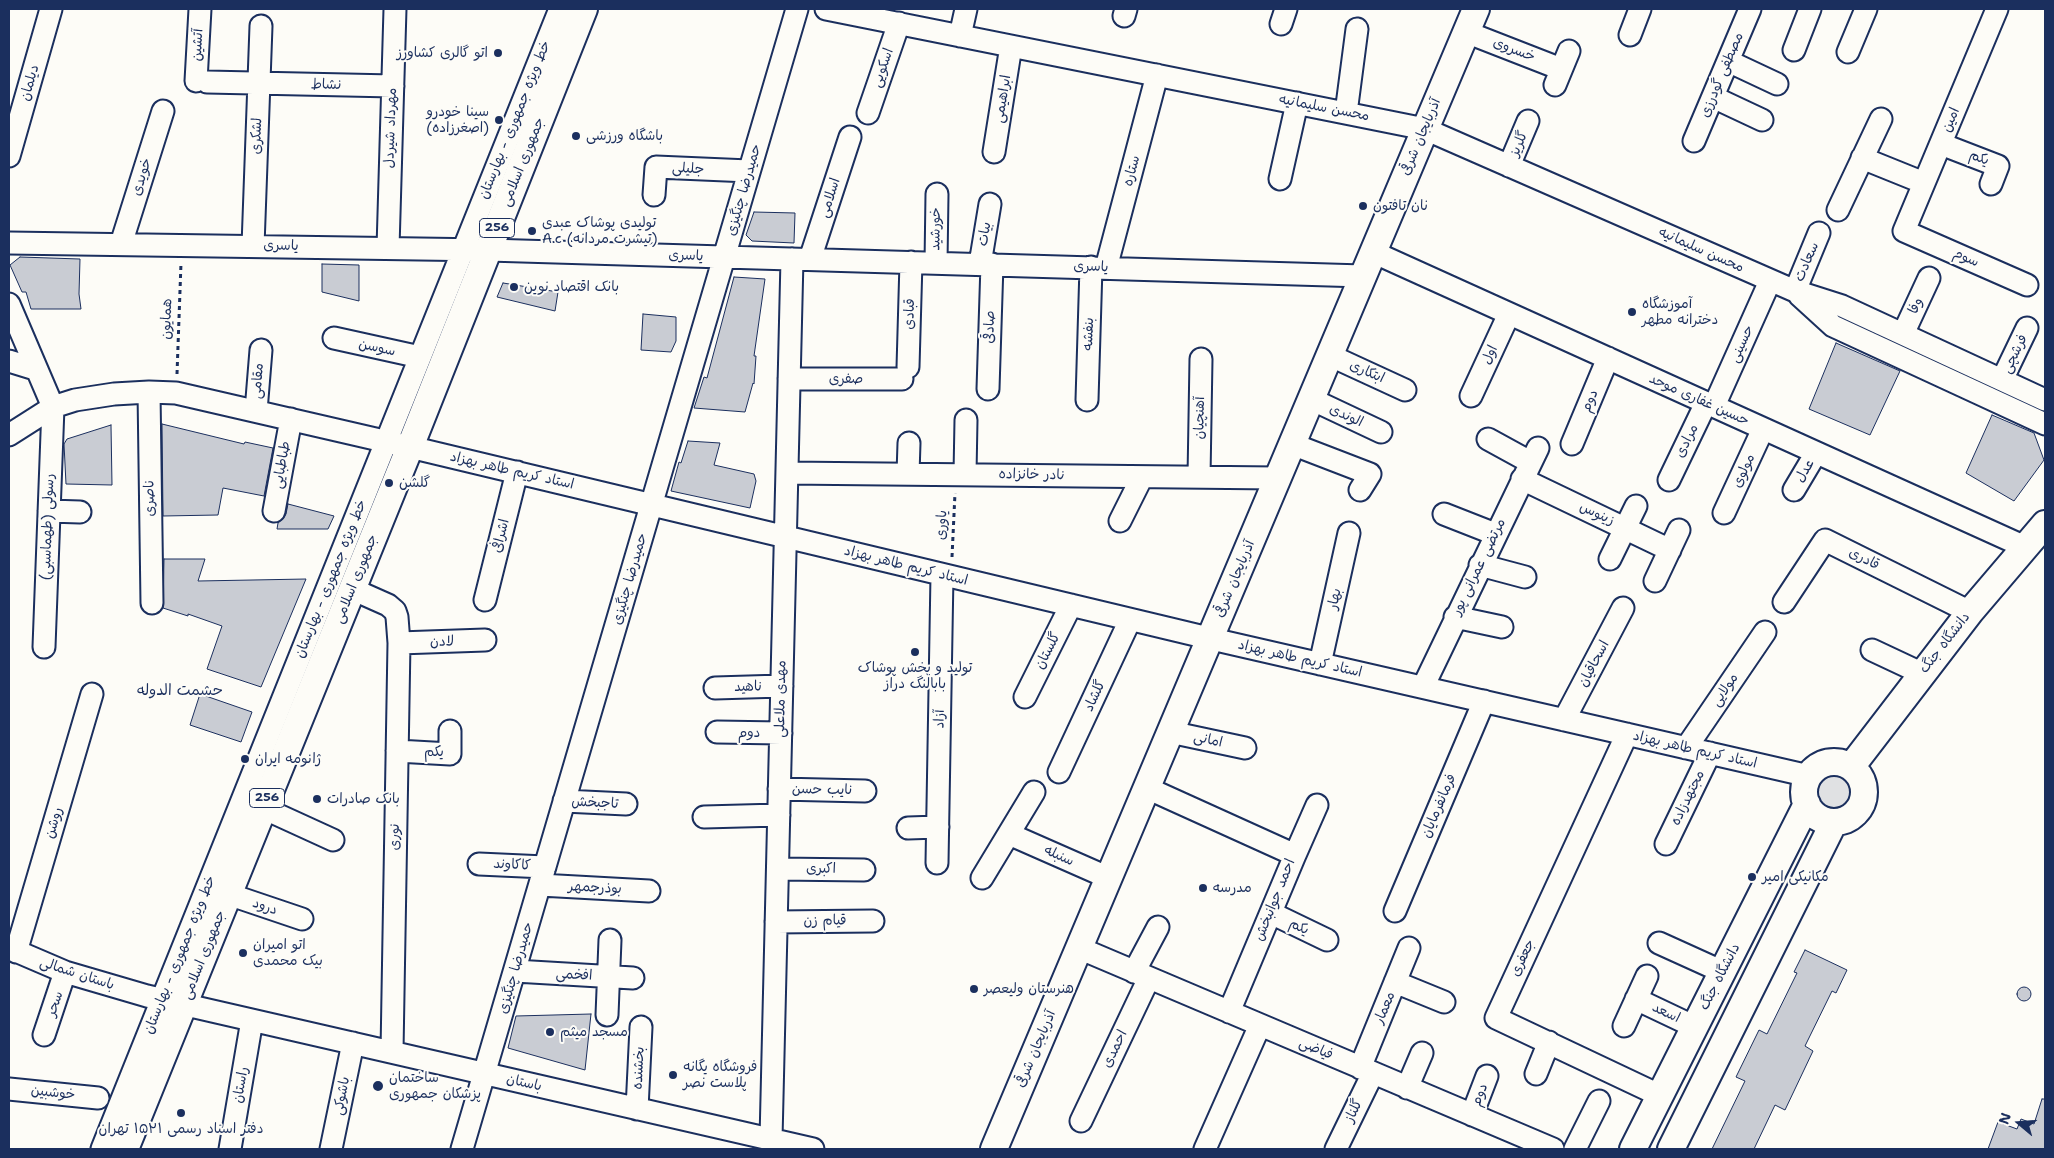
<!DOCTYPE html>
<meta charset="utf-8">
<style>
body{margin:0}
#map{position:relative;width:2054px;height:1158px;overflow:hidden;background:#fdfcf7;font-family:"Shantell Sans",sans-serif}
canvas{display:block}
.frame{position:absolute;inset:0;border:10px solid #1b2f5e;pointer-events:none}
.north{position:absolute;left:1994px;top:1098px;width:50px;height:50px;-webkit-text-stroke:4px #fdfcf7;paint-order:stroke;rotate:288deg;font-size:14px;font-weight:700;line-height:20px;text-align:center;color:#1b2f5e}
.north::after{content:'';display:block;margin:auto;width:18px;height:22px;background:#1b2f5e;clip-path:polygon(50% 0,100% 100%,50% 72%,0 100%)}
</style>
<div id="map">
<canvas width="2054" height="1158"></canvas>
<div class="frame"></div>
<div class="north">N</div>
</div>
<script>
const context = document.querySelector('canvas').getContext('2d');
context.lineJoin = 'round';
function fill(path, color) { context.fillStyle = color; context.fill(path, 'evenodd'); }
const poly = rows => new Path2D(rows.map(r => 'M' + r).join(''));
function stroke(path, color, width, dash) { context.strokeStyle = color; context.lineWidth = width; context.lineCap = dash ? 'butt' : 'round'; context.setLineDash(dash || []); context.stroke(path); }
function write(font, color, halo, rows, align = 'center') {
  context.font = font + ' "Shantell Sans","Playpen Sans Arabic",sans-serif'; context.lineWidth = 4; context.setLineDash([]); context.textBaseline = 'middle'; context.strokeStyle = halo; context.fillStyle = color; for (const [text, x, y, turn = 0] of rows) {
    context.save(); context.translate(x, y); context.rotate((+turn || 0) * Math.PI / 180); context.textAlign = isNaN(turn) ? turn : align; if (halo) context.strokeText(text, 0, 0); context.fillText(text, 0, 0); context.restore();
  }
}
fill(poly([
 '1815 792a19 19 0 1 1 38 0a19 19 0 1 1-38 0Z'
]), '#e0e1e3');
const building = poly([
 [754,212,795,213,794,243,752,241,746,235,754,212],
 [20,257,80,259,79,294,81,309,31,309,26,292,22,292,10,265,20,257],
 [322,264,359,265,359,301,322,292,322,264],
 [734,277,765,279,754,356,756,356,754,384,753,383,745,412,694,408,704,377,707,378,734,277],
 [503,283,558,292,555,311,497,297,503,283],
 [643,314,676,317,676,341,671,352,641,350,643,314],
 [1836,343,1900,371,1870,435,1809,409,1836,343],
 [1992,415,2034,433,2044,460,2014,501,1966,473,1992,415],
 [162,424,244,444,245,442,273,448,264,496,223,488,218,515,163,516,162,424],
 [111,425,112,485,66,484,64,444,67,439,111,425],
 [688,441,720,443,714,465,754,474,756,481,750,508,671,491,679,462,681,463,688,441],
 [288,504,334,516,328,529,277,529,278,523,283,519,286,514,288,504],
 [164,559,205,559,198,581,306,579,261,687,207,669,222,626,188,614,188,616,163,608,164,559],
 [200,694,252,712,241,742,190,725,200,694],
 [1805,950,1847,970,1836,993,1832,991,1805,1046,1813,1051,1785,1110,1775,1105,1754,1149,1712,1149,1745,1081,1736,1077,1759,1030,1767,1034,1797,973,1794,972,1805,950],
 '2017 994a7 7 0 1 1 14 0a7 7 0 1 1-14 0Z',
 [591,1014,585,1070,508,1048,516,1016,591,1014],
 [2042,1099,2045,1099,2045,1149,1988,1149,1998,1122,2017,1129,2021,1119,2034,1124,2042,1099]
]);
fill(building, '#c9ccd3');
stroke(building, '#1b2f5e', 1);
const minor = poly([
 [826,9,1425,129,1795,291,1842,306,2045,400],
 [1997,9,1904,231,2027,285],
 [1124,16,1126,9],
 [1281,24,1286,9],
 [1466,32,1561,69],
 [1630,35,1640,9],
 [960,36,966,9],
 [1794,50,1810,9],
 [1848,52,1866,9],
 [1728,61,1777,84],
 [196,81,200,9],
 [207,82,393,86],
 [1555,85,1569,51],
 [1713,97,1762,120],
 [868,113,899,23],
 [1346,113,1357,29],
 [1694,141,1750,9],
 [1941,144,1998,166,1991,184],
 [994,152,1011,46],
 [9,156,51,9],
 [1862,158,1924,183],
 [1509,166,1528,121],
 [1280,179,1297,103],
 [654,195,656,167,749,171],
 [1838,210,1881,119],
 [9,243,488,250,1363,276],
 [121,244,163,111],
 [253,246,261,26],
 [388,248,395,9],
 [1373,252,2025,547],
 [810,259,850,137],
 [936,263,937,194],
 [980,264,990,204],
 [1106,268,1157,75],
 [1795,291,1819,233],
 [1799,295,1833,326,2045,424],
 [9,304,53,407,44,647],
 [1903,334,1929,278],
 [334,338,420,357],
 [1329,355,1405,390],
 [9,361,35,369],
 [908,367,911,262],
 [789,379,902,379],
 [2002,380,2027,328],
 [988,389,992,264],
 [149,392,152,603],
 [1471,396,1509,314],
 [1311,399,1381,432],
 [1087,400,1091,267],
 [1714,406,1770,281],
 [256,411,261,350],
 [9,435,53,407,75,400,114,394,149,392,176,393,410,447,1225,642,1809,776],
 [1488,439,1530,462],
 [1292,444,1370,474,1360,490],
 [1572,444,1608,358],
 [787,473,1277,478],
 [908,474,909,443],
 [965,474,966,420],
 [1199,477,1201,359],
 [1522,479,1670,550],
 [1669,480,1706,403],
 [1794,490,1816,453],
 [49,511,80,512],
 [274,511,291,419],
 [1724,513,1763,429],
 [1444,514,1495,534],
 [1120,521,1142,477],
 [1610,559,1636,506],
 [1480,565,1525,577],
 [1655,581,1679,530],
 [352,589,388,605,395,611,397,617,399,643,392,1052],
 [485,600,517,472],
 [1784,602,1825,540,1970,612],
 [1455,617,1502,627],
 [399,643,485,640],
 [1872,650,1921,673],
 [1320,664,1349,533],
 [1423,687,1538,448],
 [715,688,782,686],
 [1025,697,1071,605],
 [1564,720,1623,608],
 [717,732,781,733],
 [1170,732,1245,748],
 [1627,734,1496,1018,1661,1096],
 [1686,748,1765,632],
 [397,751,450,754,450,731],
 [1059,772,1130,620],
 [1147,788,1295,855,1229,1012],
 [779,789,865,791],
 [564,801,626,804],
 [263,808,333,840],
 [704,817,779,815],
 [908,828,938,827],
 [1009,834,1109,878],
 [1666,844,1710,753],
 [1295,855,1317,805],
 [937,863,942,575],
 [479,864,545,867],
 [778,869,864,870],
 [982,878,1034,792],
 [540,885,649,891],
 [228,894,302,919],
 [1395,911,1484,701],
 [1271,913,1327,940],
 [776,922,873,921],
 [1659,943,1723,972],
 [9,948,65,972,147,996,813,1149],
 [1079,948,1553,1149],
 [16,952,92,694],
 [515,971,633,978],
 [1134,972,1158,927],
 [1395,982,1444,1002],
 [1636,999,1695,1027],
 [607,1015,610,940],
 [1624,1026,1647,976],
 [44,1035,65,972],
 [1360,1068,1409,948],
 [1536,1074,1549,1042],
 [1407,1088,1422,1053],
 [9,1089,98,1098],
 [637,1109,641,1027],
 [1472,1115,1487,1076],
 [1081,1121,1149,978],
 [771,1139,792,259],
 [102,1149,560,9],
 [230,1149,252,1020],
 [331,1149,353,1043],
 [462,1149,797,9],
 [1205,1149,1260,1025],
 [1336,1149,1373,1073],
 [1575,1149,1599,1101]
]);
const major = poly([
 '1804 792a30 30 0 1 1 60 0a30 30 0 1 1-60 0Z',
 [1851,767,1970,612,2045,524],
 [125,1149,410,447,584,9],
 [994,1149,1476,9],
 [1633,1149,1807,804],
 [1671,1149,1834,822]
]);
stroke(minor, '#1b2f5e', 25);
stroke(major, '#1b2f5e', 30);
stroke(poly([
 [177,374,181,263],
 [952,557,955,493]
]), '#1b2f5e', 3, [4, 4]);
stroke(minor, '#fdfcf7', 21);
stroke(major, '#fdfcf7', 26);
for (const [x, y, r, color] of [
 [498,53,5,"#1b2f5e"],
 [499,120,5,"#1b2f5e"],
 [576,136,5,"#1b2f5e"],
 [1363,206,5,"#1b2f5e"],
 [532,231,5,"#1b2f5e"],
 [514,287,5,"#1b2f5e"],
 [1632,312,5,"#1b2f5e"],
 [389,483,5,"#1b2f5e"],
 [915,652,5,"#1b2f5e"],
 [245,759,5,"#1b2f5e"],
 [317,799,5,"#1b2f5e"],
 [1752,877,5,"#1b2f5e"],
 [1203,888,5,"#1b2f5e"],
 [243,953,5,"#1b2f5e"],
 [974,989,5,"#1b2f5e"],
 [550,1032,5,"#1b2f5e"],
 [673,1075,5,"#1b2f5e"],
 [378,1086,6,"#1b2f5e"],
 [181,1113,5,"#1b2f5e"]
]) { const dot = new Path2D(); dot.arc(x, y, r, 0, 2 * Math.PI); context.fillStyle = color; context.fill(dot); stroke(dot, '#fdfcf7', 2); }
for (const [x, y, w] of [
 [497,228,35],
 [267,798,35]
]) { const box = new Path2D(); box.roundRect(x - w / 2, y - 9.5, w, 19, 4); context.fillStyle = '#fdfcf7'; context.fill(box); stroke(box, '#1b2f5e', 1); }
write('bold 12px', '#1b2f5e', null, [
 ["256",497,228],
 ["256",267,798]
]);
write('14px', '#1b2f5e', '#fdfcf7', [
 ["آتشین",198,45,-87],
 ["خسروی",1514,50,21],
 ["اسکویی",883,68,-71],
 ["مصطفی گودرزی",1722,75,-67],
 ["دیلمان",30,83,-74],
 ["نشاط",326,85,1],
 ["ابراهیمی",1003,99,-81],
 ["محسن سلیمانیه",1324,108,11],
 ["خط ویژه جمهوری - بهارستان",515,120,-68],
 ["امین",1951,120,-67],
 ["مهرداد شیردل",391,128,-88],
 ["لشکری",257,136,-88],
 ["آذربایجان شرقی",1421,137,-67],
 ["گلریز",1519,144,-67],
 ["یکم",1979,158,21],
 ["جمهوری اسلامی",523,162,-68],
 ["جلیلی",688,169,3],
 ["ستاره",1132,171,-75],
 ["خویدی",142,177,-73],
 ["حمیدرضا چنگیزی",744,190,-74],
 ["اسلامی",830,198,-72],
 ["خورشید",936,229,-89],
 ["بیات",985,234,-80],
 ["یاسری",281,246,1],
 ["محسن سلیمانیه",1701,250,24],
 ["یاسری",686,256,2],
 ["سوم",1966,258,24],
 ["سعادت",1807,262,-67],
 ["یاسری",1091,267,2],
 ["وفا",1916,306,-65],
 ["قبادی",910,314,-88],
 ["همایون",167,319,-88],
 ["صادقی",990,327,-88],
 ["بنفشه",1089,334,-88],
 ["حسینی",1742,344,-66],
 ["سوسن",377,348,12],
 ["فرشچی",2015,354,-64],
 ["اول",1490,355,-65],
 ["ابتکاری",1367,372,24],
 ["صفری",846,379],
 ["مقامی",258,381,-86],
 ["حسین غفاری موحد",1699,400,24],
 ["دوم",1590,401,-67],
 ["الوندی",1346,416,25],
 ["آهنچیان",1200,418,-89],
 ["مرادی",1687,441,-64],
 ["طباطبایی",282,465,-80],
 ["استاد کریم طاهر بهزاد",512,471,13],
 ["مولوی",1744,471,-65],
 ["عدل",1805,471,-59],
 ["نادر خانزاده",1032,475,1],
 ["ناصری",150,498,-91],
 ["زینوس",1597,514,25],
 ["یاوری",942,525,-87],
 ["رسولی (طهماسبی)",48,527,-88],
 ["اشرافی",501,536,-76],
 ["قادری",1864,559,27],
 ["استاد کریم طاهر بهزاد",906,566,14],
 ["مرتضی عمرانی پور",1479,567,-64],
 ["خط ویژه جمهوری - بهارستان",331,579,-68],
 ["جمهوری اسلامی",356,579,-68],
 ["حمیدرضا چنگیزی",630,579,-74],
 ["آذربایجان شرقی",1235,579,-67],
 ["بهار",1335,599,-78],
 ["لادن",442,642,-1],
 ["دانشگاه جنگ",1945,643,-52],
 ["گلستان",1048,651,-63],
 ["استاد کریم طاهر بهزاد",1300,659,13],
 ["اسحاقیان",1594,664,-62],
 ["ناهید",748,687,-1],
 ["مولایی",1725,690,-56],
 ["گلشاد",1095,696,-65],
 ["مهدی ملاعلی",781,699,-89],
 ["آزاد",940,719,-89],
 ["دوم",749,733],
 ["امانی",1208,740,12],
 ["استاد کریم طاهر بهزاد",1695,750,13],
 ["یکم",434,752],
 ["نایب حسن",822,790,1],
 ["مجتهدزاده",1688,798,-64],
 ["تاجبخش",595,803,3],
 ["فرمانفرمایان",1439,806,-67],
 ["روشن",54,823,-74],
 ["نوری",395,837,-89],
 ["سنبله",1059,856,24],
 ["کاکاوند",512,865,3],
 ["اکبری",821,869,1],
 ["بوذرجمهر",595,888,3],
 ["احمد جوانبخش",1275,900,-68],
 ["درود",265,907,19],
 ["قیام زن",825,921,-1],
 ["یکم",1299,927,26],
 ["خط ویژه جمهوری - بهارستان",180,955,-68],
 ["جمهوری اسلامی",204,955,-68],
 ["جعفری",1523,958,-65],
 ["حمیدرضا چنگیزی",516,968,-74],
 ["باستان شمالی",77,974,18],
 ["افخمی",574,975,3],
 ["دانشگاه جنگ",1720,977,-63],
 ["سحر",55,1004,-71],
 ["معمار",1385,1008,-67],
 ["اسعد",1666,1013,25],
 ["آذربایجان شرقی",1036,1049,-67],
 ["احمدی",1115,1049,-64],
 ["فیاضی",1316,1049,23],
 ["بخشنده",639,1068,-87],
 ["باستان",524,1083,13],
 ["راستان",241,1085,-80],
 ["خوشبین",53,1093,6],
 ["دوم",1480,1095,-68],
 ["باشوکی",342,1096,-79],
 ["گلناز",1354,1111,-64]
]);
write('14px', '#1b2f5e', '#fdfcf7', [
 ["اتو گالری کشاورز",488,53,"right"],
 ["سینا خودرو",489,112,"right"],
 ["(اصغرزاده)",489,128,"right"],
 ["باشگاه ورزشی",586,136],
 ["نان تافتون",1373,206],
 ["تولیدی پوشاک عبدی",542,223],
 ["A.c (تیشرت مردانه)",542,239],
 ["بانک اقتصاد نوین",524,287],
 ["آموزشگاه",1642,304],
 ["دخترانه مطهر",1642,320],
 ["گلشن",399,483],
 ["تولید و پخش پوشاک",915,668,"center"],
 ["بابالنگ دراز",915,684,"center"],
 ["ژانومه ایران",255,759],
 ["بانک صادرات",327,799],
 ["مکانیکی امیر",1762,877],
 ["مدرسه",1213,888],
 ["اتو امیران",253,945],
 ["بیک محمدی",253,961],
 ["هنرستان ولیعصر",984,989],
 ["مسجد میثم",560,1032],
 ["فروشگاه یگانه",683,1067],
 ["پلاست نصر",683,1083],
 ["ساختمان",389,1078],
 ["پزشکان جمهوری",389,1094],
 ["دفتر اسناد رسمی ۱۵۲۱ تهران",181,1129,"center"]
], 'left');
write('15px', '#1b2f5e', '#fdfcf7', [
 ["حشمت الدوله",180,691]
]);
</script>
